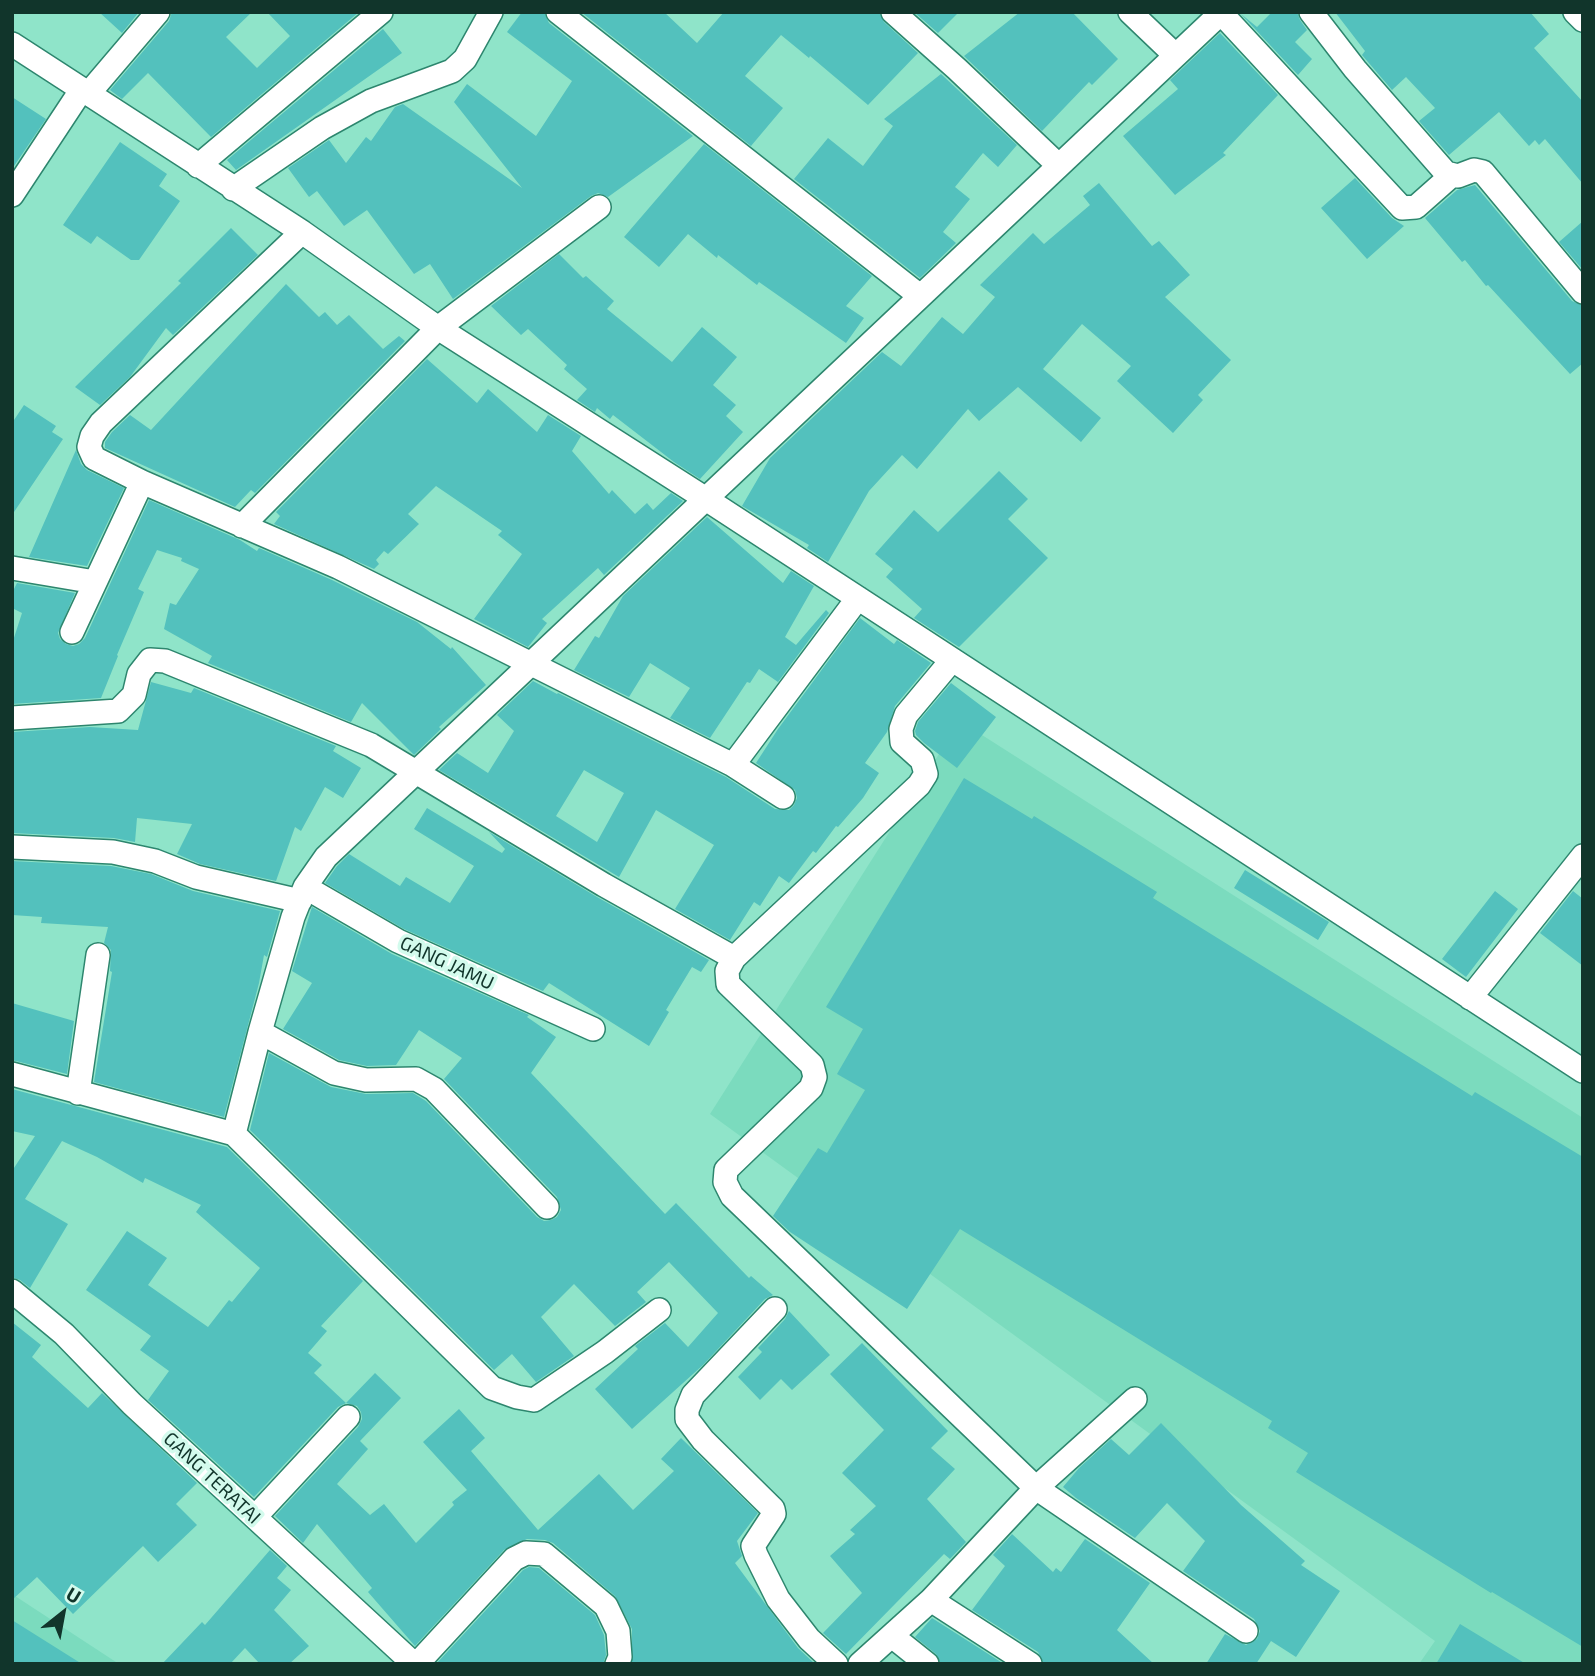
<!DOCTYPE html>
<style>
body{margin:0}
#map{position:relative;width:1595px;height:1676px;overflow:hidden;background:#8fe4c9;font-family:"Exo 2",sans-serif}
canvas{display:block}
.frame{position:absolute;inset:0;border:14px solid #11352b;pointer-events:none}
.north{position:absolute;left:28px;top:1578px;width:70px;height:70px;-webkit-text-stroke:5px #d3fbed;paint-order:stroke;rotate:31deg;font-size:19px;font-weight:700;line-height:28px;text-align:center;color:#11352b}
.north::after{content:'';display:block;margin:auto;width:24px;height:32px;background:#11352b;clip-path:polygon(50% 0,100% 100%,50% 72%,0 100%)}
</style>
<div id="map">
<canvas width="1595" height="1676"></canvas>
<div class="frame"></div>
<div class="north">U</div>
</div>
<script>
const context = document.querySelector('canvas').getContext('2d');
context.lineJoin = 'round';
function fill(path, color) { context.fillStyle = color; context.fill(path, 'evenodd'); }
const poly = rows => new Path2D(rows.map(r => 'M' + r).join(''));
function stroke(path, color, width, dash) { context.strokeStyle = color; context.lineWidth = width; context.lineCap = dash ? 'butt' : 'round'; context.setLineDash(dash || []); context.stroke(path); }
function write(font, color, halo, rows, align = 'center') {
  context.font = font + ' "Exo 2",sans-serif'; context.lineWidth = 7; context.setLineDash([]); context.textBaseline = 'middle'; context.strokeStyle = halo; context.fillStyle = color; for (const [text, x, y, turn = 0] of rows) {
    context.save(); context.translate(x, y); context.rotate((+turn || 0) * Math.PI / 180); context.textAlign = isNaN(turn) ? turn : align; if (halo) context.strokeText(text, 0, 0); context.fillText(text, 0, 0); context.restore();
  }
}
fill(poly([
 [960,721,1583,1118,1583,1664,1419,1664,1435,1641,710,1114],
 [12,1594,119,1664,12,1664]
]), '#7bdbbe');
fill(poly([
 [99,12,139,12,122,33],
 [172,12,252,12,226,37,257,68,290,36,267,12,359,12,211,137,148,73,122,99,110,90,169,21],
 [522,12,544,12,549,23,693,136,608,197,598,193,591,196,453,299,430,264,414,274,367,210,344,226,317,191,309,197,288,168,329,140,346,163,366,137,371,141,395,107,403,104,522,188,454,102,467,84,536,136,572,81,507,32],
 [581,12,664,12,697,43,724,12,879,12,884,22,918,53,868,105,810,56,809,58,781,35,745,76,783,108,751,146],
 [914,12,959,12,938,33],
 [1020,12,1072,12,1118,59,1092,85,1089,82,1042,131,964,56],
 [1272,12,1297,12,1300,20,1307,30,1295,42,1312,59,1298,75,1241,14,1257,27],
 [1335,12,1530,12,1549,34,1534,48,1583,102,1583,184,1545,139,1539,145,1535,140,1529,146,1499,112,1449,155,1419,121,1435,108,1406,77,1392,90,1362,55,1365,51],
 [383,29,402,53,236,170,227,160],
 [1220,33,1278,95,1223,153,1226,155,1175,195,1123,136,1178,89,1170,80],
 [941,74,1017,145,998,167,983,153,955,187,970,199,943,232,956,243,920,278,794,179,828,138,863,166,893,126,884,119],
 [12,97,46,119,12,169],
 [120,142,167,174,159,186,180,201,139,260,131,260,97,236,91,244,63,225],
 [704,144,872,276,846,306,864,318,846,343,759,282,757,285,718,255,717,258,688,234,659,267,624,237],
 [1355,178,1392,218,1404,226,1367,259,1321,208],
 [1099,183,1152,246,1159,241,1190,275,1165,297,1231,360,1198,395,1203,400,1173,433,1117,381,1131,366,1082,324,1043,369,1101,418,1081,442,1018,387,979,421,968,409,917,469,902,455,869,491,828,562,807,548,809,545,742,506,770,458,882,352,901,366,942,317,963,334,995,297,980,285,1033,233,1044,244,1090,205,1083,196],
 [1475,185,1572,301,1583,306,1583,363,1570,374,1488,285,1486,286,1465,260,1462,262,1425,218,1457,190],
 [1583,221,1583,270,1559,242],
 [231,228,258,255,173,335,166,328,130,377,100,405,75,387,181,283,178,281],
 [559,254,583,278,586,276,614,301,607,309,672,362,702,327,737,357,713,385,736,405,726,416,743,432,700,479,674,462,613,415,610,419,597,408,595,412,577,400,587,389,564,369,567,365,528,329,521,335,491,306],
 [286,284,319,317,325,312,337,325,349,315,383,349,399,336,405,341,255,493,251,490,235,507,105,448,105,442,112,432,130,415,151,430],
 [427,359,477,403,488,389,537,432,548,415,581,436,572,451,609,494,612,490,635,514,647,503,653,510,671,493,683,501,604,575,598,568,542,619,547,623,528,647,474,619,522,554,498,535,502,531,436,486,408,514,419,524,388,554,384,551,376,560,379,564,374,569,274,524,280,516,276,512],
 [24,405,56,426,52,432,63,439,12,515,12,423],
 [76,450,81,464,87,470,124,488,87,566,29,557],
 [999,471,1028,499,1008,519,1048,558,959,647,914,618,922,609,886,577,893,569,875,554,914,510,938,532],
 [149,500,240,540,257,551,259,548,332,580,417,622,451,649,452,647,486,685,439,727,441,729,414,755,362,703,351,722,208,663,212,656,164,629,170,603,176,605,199,569,181,561,182,558,157,550,138,589,144,592,117,655,118,656,101,698,12,704,12,644,22,613,12,608,12,593,17,583,75,593,58,633,60,639,66,644,73,646,79,644,85,638],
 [707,517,783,583,791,571,814,586,785,637,796,645,826,610,829,613,778,682,759,669,750,683,747,682,710,738,670,718,690,688,650,663,629,697,574,670,595,636,599,638,623,596],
 [860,618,894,644,897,640,931,663,895,706,887,732,865,763,879,773,863,798,838,827,836,826,816,853,813,851,789,883,779,876,760,906,754,902,730,940,675,909,714,845,656,810,619,877,439,770,457,753,488,773,514,731,497,715,533,681,557,694,558,693,726,777,775,809,789,810,794,805,797,798,795,790,756,763,778,729],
 [584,770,624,793,597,842,556,816],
 [151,682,191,693,194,688,336,746,333,751,361,768,343,798,325,787,301,831,295,827,276,881,200,864,177,854,192,824,137,818,135,842,114,838,12,833,12,732,90,727,138,730],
 [951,683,996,717,957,768,924,743,916,735,915,731,918,722],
 [964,778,1032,819,1034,816,1157,892,1153,898,1472,1096,1475,1092,1583,1157,1583,1647,1492,1592,1491,1593,1296,1472,1308,1453,1268,1428,1272,1421,960,1229,907,1309,790,1232,773,1216,818,1148,827,1153,865,1090,837,1074,863,1029,826,1007],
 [427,808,502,853,505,849,489,832,597,897,709,960,701,972,692,967,666,1010,669,1012,649,1046,549,983,543,991,404,929,325,883,337,866,349,854,400,886,406,877,450,903,474,866,414,829],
 [12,861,111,866,151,874,193,891,280,911,267,957,264,955,259,983,224,1117,94,1082,112,972,110,971,111,950,104,943,108,927,41,923,42,917,12,915],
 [1245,870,1329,922,1318,940,1234,888],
 [1495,891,1518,909,1466,977,1442,959],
 [1573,891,1583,899,1583,966,1540,933],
 [312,907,392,954,529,1015,527,1017,556,1037,531,1073,665,1214,676,1203,749,1278,751,1276,773,1295,765,1299,703,1365,632,1429,595,1389,638,1349,635,1346,665,1323,688,1347,718,1313,669,1262,637,1292,646,1302,615,1326,574,1284,541,1317,574,1356,536,1382,512,1354,494,1370,250,1130,269,1053,331,1087,366,1094,413,1093,426,1101,537,1217,544,1221,551,1220,557,1217,561,1210,557,1197,444,1079,462,1058,419,1030,396,1065,367,1066,339,1060,283,1029,312,983,292,971],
 [12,1003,74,1021,67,1074,12,1060],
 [12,1089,227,1147,363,1281,321,1326,327,1331,308,1353,322,1365,314,1373,346,1403,338,1407,254,1497,148,1400,169,1371,140,1350,151,1336,86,1290,127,1231,167,1258,148,1285,208,1327,229,1300,232,1302,260,1268,196,1212,201,1205,145,1178,143,1183,97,1157,62,1141,25,1199,68,1224,30,1288,20,1280,12,1277,12,1171,35,1136,12,1131],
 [789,1311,830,1355,792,1390,781,1379,760,1400,738,1377,762,1352,758,1348,785,1319],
 [12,1322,41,1345,32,1357,88,1408,102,1393,197,1483,176,1504,197,1525,158,1562,143,1546,73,1614,37,1577,12,1600],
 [862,1343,948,1431,931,1448,955,1469,927,1499,966,1542,950,1559,944,1554,846,1654,823,1633,862,1593,830,1556,855,1534,850,1530,876,1506,842,1473,884,1430,830,1374],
 [375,1373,401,1398,360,1441,368,1449,337,1484,370,1515,384,1504,416,1543,454,1505,452,1502,467,1490,423,1442,459,1409,485,1438,471,1451,538,1530,599,1474,633,1510,674,1471,661,1459,681,1438,758,1513,737,1541,742,1556,735,1563,798,1648,815,1664,632,1664,632,1629,615,1596,553,1543,545,1540,527,1539,504,1550,415,1646,368,1592,372,1588,317,1524,303,1543,275,1516,358,1427,362,1419,361,1412,357,1406,346,1403],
 [1161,1423,1241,1505,1305,1561,1301,1565,1340,1591,1296,1657,1271,1641,1256,1664,1206,1664,1225,1634,1246,1645,1257,1639,1260,1631,1254,1619,1183,1571,1205,1541,1167,1503,1135,1538,1076,1498,1063,1487,1079,1468,1111,1439,1129,1455],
 [1012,1534,1053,1572,1056,1568,1061,1572,1085,1539,1150,1583,1117,1630,1154,1664,1044,1664,1038,1652,972,1610,1005,1566,993,1555],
 [270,1550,287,1566,277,1578,291,1590,274,1610,309,1646,289,1664,260,1664,245,1648,230,1664,162,1664,202,1622,205,1625],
 [529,1567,539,1568,595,1615,604,1635,606,1655,603,1664,436,1664,523,1570],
 [932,1618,1004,1664,941,1664,936,1654,915,1637],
 [12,1620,82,1664,12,1664],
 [1460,1624,1526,1664,1436,1664]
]), '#53c1bd');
const minor = poly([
 [558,12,920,296],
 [893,12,957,69,1058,165],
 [1130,12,1175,55],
 [1311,12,1355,69,1446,173,1458,176,1474,170,1483,172,1583,292],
 [1575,12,1583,20],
 [1221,13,1402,208,1416,207,1451,176],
 [12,44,302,232,438,328,706,499,1583,1071],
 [89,93,158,12],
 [198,166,381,12],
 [233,189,322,128,371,101,452,71,465,59,491,12],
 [12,195,82,89],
 [302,232,101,423,92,436,89,447,94,458,142,482,338,567,733,765,783,797],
 [242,526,438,328,599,207],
 [12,568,95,582],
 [72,632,142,482],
 [952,660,906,715,901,729,902,742,922,760,926,774,919,785,734,958,727,971,728,984,812,1065,815,1077,811,1088,726,1170,725,1182,732,1196,1036,1488,1246,1631],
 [12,718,118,711,134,695,139,674,150,660,165,661,371,745,604,885,734,958],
 [733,765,858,598],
 [12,847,113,852,155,861,196,877,300,901],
 [305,887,398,941,593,1029],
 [1470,998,1583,856],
 [260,1032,334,1073,366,1080,416,1079,434,1089,547,1207],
 [12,1074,234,1134,492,1388,517,1397,534,1400,605,1352,659,1310],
 [78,1093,98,955],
 [234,1134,260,1032,293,917,305,887,326,857,1222,12],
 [12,1291,64,1334,132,1404,414,1664],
 [775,1309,693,1395,687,1410,687,1419,703,1440,773,1509,774,1514,753,1546,756,1555,778,1599,809,1639,836,1664],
 [255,1517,348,1417],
 [931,1600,1030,1664],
 [892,1636,927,1664],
 [417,1664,514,1559,526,1553,544,1554,606,1606,618,1631,620,1657,617,1664],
 [860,1664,931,1600,1036,1488,1135,1399]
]);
stroke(minor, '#2d866e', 26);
stroke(minor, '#fff', 23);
write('19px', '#11352b', '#d3fbed', [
 ["GANG JAMU",447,963,25],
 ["GANG TERATAI",212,1478,43]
]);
</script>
